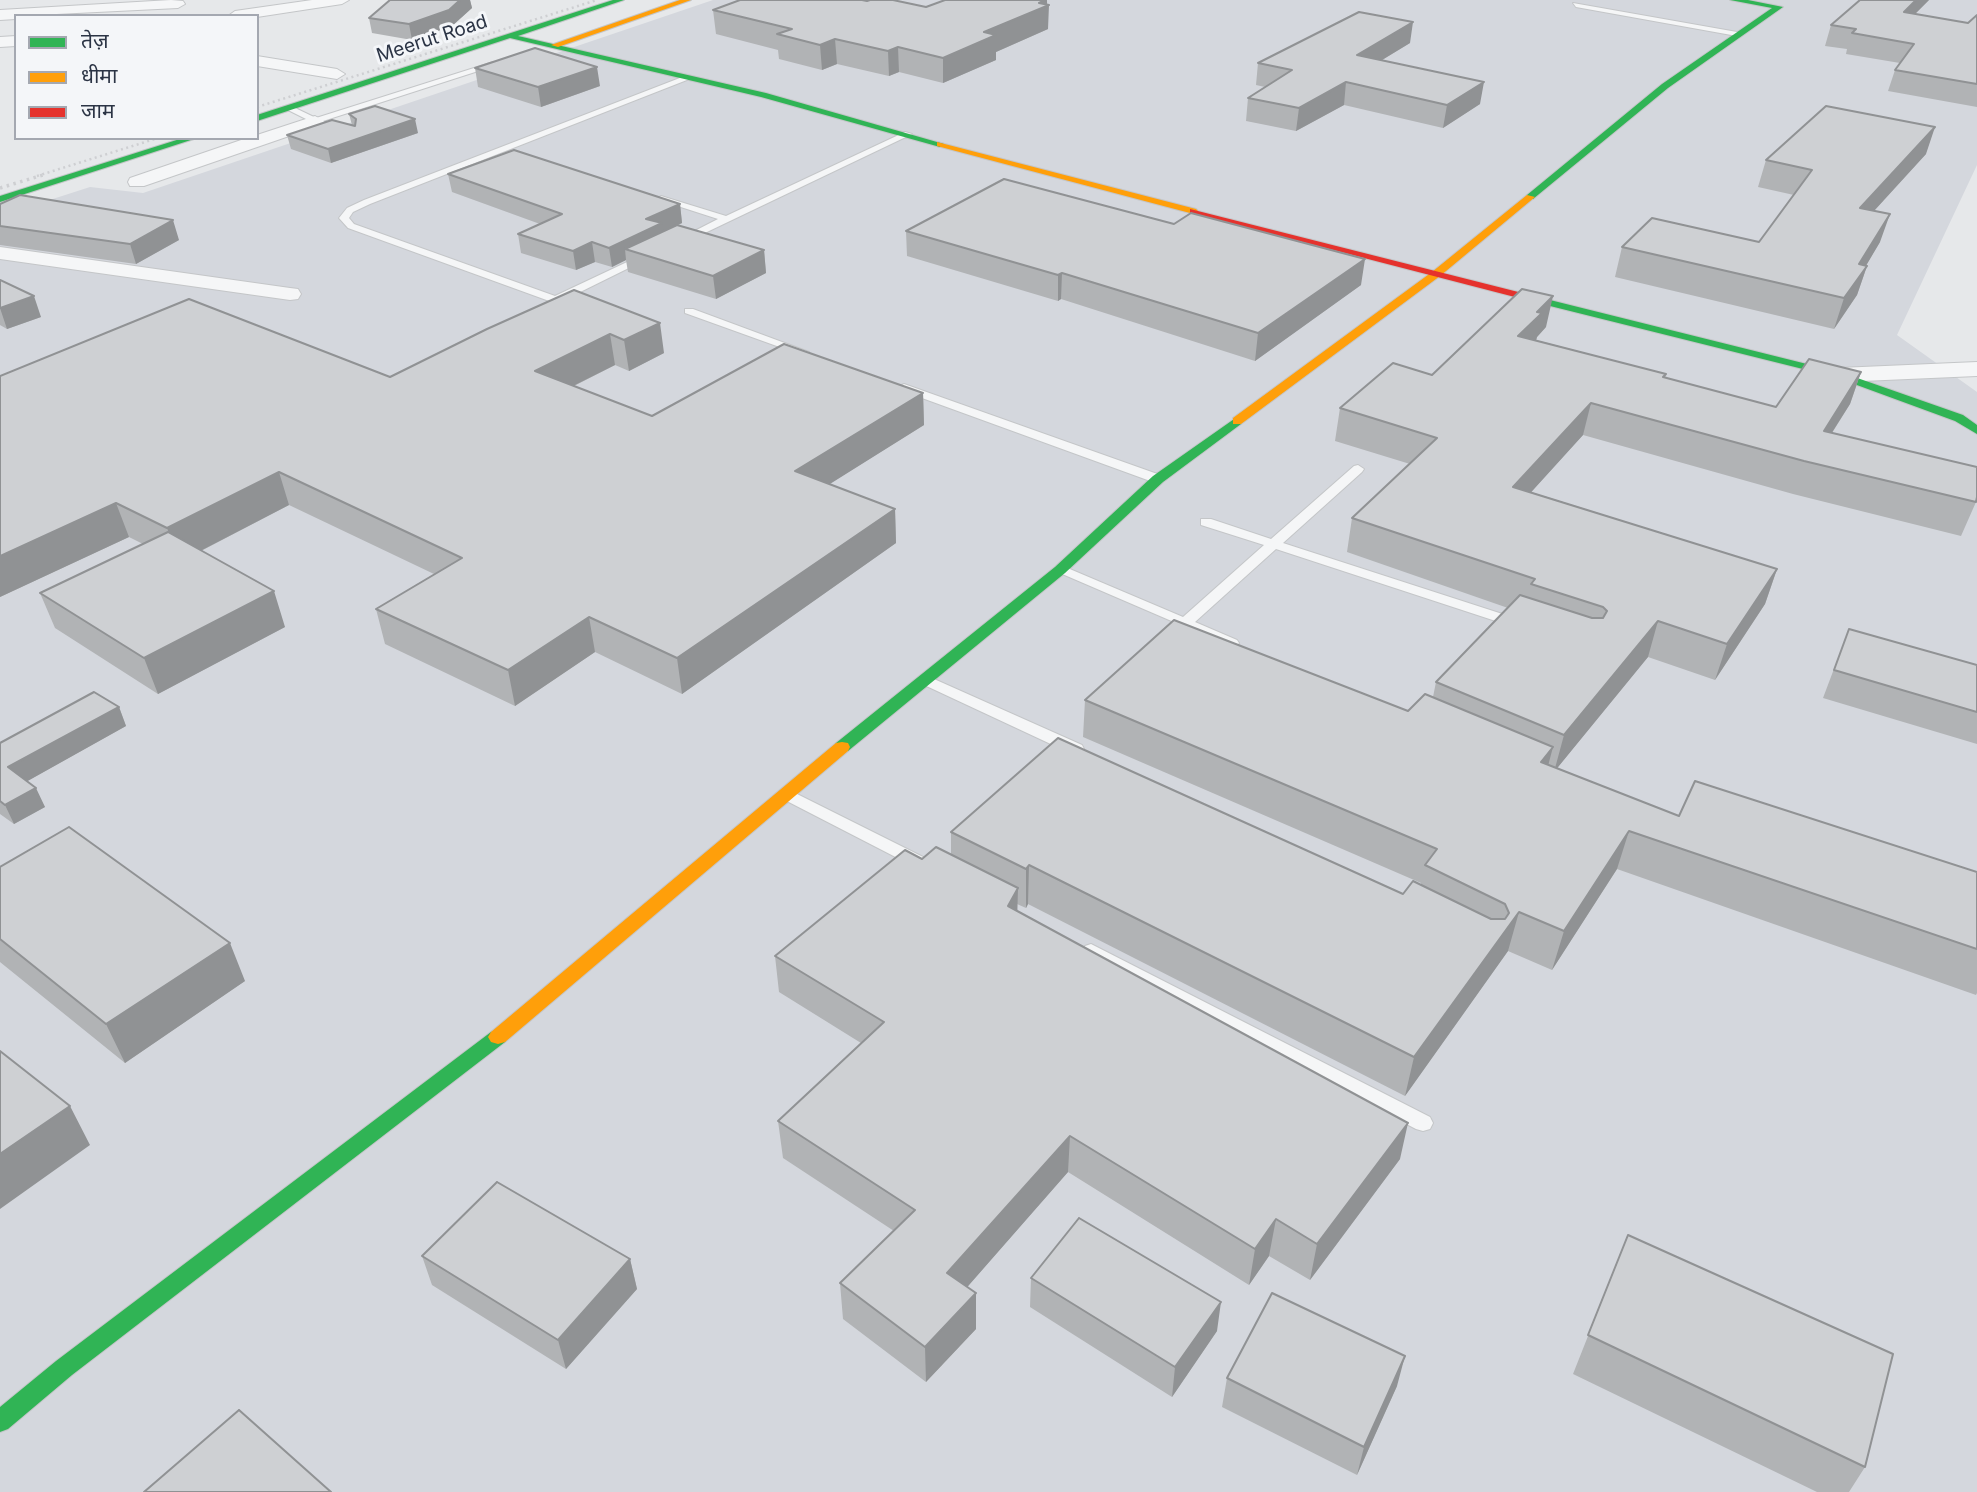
<!DOCTYPE html>
<meta charset="utf-8">
<style>
body{margin:0}
#map{position:relative;width:1977px;height:1492px;overflow:hidden;background:#e6e8ea;font-family:Inter,"Noto Sans Devanagari",sans-serif}
canvas{display:block}
.legend{position:absolute;left:14px;top:14px;width:245px;height:126px;box-sizing:border-box;background:#f4f6f9;border:2px solid #a4a8b1;margin:0;padding:9px 12px;list-style:none;font-size:21px;color:#2b3445}
.legend li{display:flex;align-items:center;gap:14px;height:35px}
.legend b{width:35px;border:2px solid #a4a8b1}
</style>
<div id="map">
<canvas width="1977" height="1492"></canvas>
<ul class="legend">
<li><b style="height:9px;background:#30b455"></b>तेज़</li>
<li><b style="height:9px;background:#ff9f0a"></b>धीमा</li>
<li><b style="height:9px;background:#e5322d"></b>जाम</li>
</ul>
</div>
<script>
const context = document.querySelector('canvas').getContext('2d');
context.lineJoin = 'round';
function fill(path, color) { context.fillStyle = color; context.fill(path, 'evenodd'); }
const poly = rows => new Path2D(rows.map(r => 'M' + r).join(''));
function stroke(path, color, width, dash) { context.strokeStyle = color; context.lineWidth = width; context.lineCap = dash ? 'butt' : 'round'; context.setLineDash(dash || []); context.stroke(path); }
function write(font, color, halo, rows, align = 'center') {
  context.font = font + ' Inter,sans-serif'; context.lineWidth = 6; context.setLineDash([]); context.textBaseline = 'middle'; context.strokeStyle = halo; context.fillStyle = color; for (const [text, x, y, turn = 0] of rows) {
    context.save(); context.translate(x, y); context.rotate((+turn || 0) * Math.PI / 180); context.textAlign = isNaN(turn) ? turn : align; if (halo) context.strokeText(text, 0, 0); context.fillText(text, 0, 0); context.restore();
  }
}
fill(poly([
 [713,0,1977,0,1977,165,1897,335,1977,392,1977,1492,0,1492,0,216,90,187,143,193]
]), '#d4d7dd');
const lane = poly([
 [1573,3,1737,32,1741,34,1737,36,1576,7,1573,3],
 [493,62,500,64,323,121,328,125,324,128,284,108,291,106,316,118,493,62],
 [685,76,692,78,370,204,353,212,349,218,354,224,555,296,642,255,651,257,560,302,552,302,348,228,339,218,347,208,364,200,685,76],
 [905,132,912,134,686,242,677,240,718,219,656,199,661,196,726,216,905,132],
 [685,309,693,309,809,352,799,354,685,313,685,309],
 [904,384,1163,476,1164,479,1163,482,1153,482,900,390,900,386,904,384],
 [1358,465,1364,469,1362,472,1283,543,1524,621,1526,624,1524,627,1514,627,1276,549,1195,622,1237,640,1239,643,1237,646,1232,647,1053,570,1060,566,1065,567,1183,617,1264,545,1201,525,1201,519,1211,519,1271,539,1354,466,1358,465],
 [925,675,1082,745,1084,749,1082,753,1070,753,920,683,917,680,920,677,925,675],
 [787,789,925,858,928,862,925,866,913,866,781,798,779,794,787,789],
 [1091,944,1430,1117,1433,1123,1430,1129,1423,1131,1416,1129,1085,956,1082,951,1085,946,1091,944]
]);
const street = poly([
 [171,0,183,1,185,4,178,8,16,16,16,19,0,20,0,10,171,0],
 [312,0,349,0,342,4,257,17,228,16,235,11,312,0],
 [16,36,16,46,0,47,0,37,16,36],
 [257,56,337,69,345,74,337,79,257,66,257,56],
 [315,116,324,121,321,125,144,186,130,186,128,182,130,178,247,138,257,138,257,135,315,116],
 [0,247,290,288,298,289,301,294,298,299,290,300,0,259,0,247],
 [1977,362,1977,376,1839,382,1831,380,1827,375,1831,370,1839,368,1977,362]
]);
const fast = poly([
 [613,0,624,0,518,36,766,93,944,144,940,147,761,97,510,38,257,121,257,115,613,0],
 [1730,0,1748,0,1783,7,1668,88,1533,199,1527,199,1527,195,1662,84,1772,8,1730,0],
 [183,138,197,138,0,202,0,196,183,138],
 [1542,298,1843,373,1963,415,1977,425,1977,434,1955,421,1835,377,1538,303,1538,299,1542,298],
 [1237,417,1241,418,1241,424,1163,482,1065,573,848,751,836,751,834,747,836,743,1055,567,1153,476,1237,417],
 [498,1030,505,1032,508,1037,505,1042,72,1375,8,1429,0,1432,0,1407,56,1361,491,1032,498,1030]
]);
const slow = poly([
 [680,0,691,0,558,47,551,45,680,0],
 [937,142,1196,209,1198,211,1190,213,937,146,937,142],
 [1527,195,1535,197,1440,276,1241,424,1233,424,1233,418,1432,272,1527,195],
 [842,742,848,743,850,747,848,751,505,1042,498,1044,491,1042,488,1037,491,1032,836,743,842,742]
]);
const jam = poly([
 [1190,209,1546,299,1547,301,1538,303,1190,213,1190,209]
]);
stroke(lane, '#c4c6c8', 2);
stroke(street, '#c4c6c8', 2);
stroke(fast, '#c4c6c8', 2);
stroke(slow, '#c4c6c8', 2);
stroke(jam, '#c4c6c8', 2);
fill(lane, '#f5f6f7');
fill(street, '#f5f6f7');
fill(fast, '#30b455');
fill(slow, '#ff9f0a');
fill(jam, '#e5322d');
stroke(poly([
 [257,107,597,0],
 [37,176,158,138]
]), '#cecfd2', 2.5, [2, 3.5]);
stroke(poly([
 [0,188,43,175]
]), '#cecfd2', 3.5, [2.5, 4.5]);
fill(poly([
 [390,0,470,0,472,8,452,26,412,40,372,33,369,18],
 [945,0,1047,0,1048,29,996,52,996,60,943,83,899,72,889,76,837,64,822,70,779,59,778,50,716,34,713,10,867,1,926,7],
 [1860,0,1929,0,1915,14,1968,23,1977,15,1977,107,1888,91,1895,70,1900,63,1846,54,1847,49,1825,46,1831,25],
 [1410,43,1382,60,1480,104,1443,128,1344,105,1296,131,1246,121,1248,98,1265,87,1256,85,1258,63],
 [475,68,600,86,541,107,478,87],
 [349,114,418,133,331,163,291,149,287,135,352,125],
 [1926,154,1874,211,1880,242,1866,265,1867,266,1857,295,1834,329,1615,277,1622,247,1759,242,1794,195,1758,187,1766,160],
 [448,174,680,204,682,223,678,225,764,250,766,273,716,299,628,272,626,260,612,267,595,262,576,270,521,253,518,234,540,224,452,192],
 [0,204,179,240,136,264,0,245],
 [1174,224,1361,285,1255,361,1061,299,1058,301,907,256,906,231],
 [0,280,41,317,7,329,0,325],
 [574,290,664,353,629,371,615,365,574,386,652,416,923,393,924,425,829,484,895,509,896,543,682,694,595,652,515,706,385,644,376,609,434,574,289,505,201,551,285,627,158,694,55,628,40,593,143,544,129,537,0,597,0,376,390,377],
 [1546,327,1537,337,1536,340,1666,374,1665,378,1776,407,1861,372,1850,404,1832,433,1976,502,1961,536,1793,494,1583,435,1531,492,1777,569,1765,604,1715,680,1648,657,1557,768,1679,816,1977,872,1977,993,1976,995,1617,869,1552,970,1508,951,1405,1096,1028,904,1026,908,1017,904,1017,911,1400,1159,1310,1280,1269,1256,1249,1285,1068,1172,967,1287,976,1293,976,1329,926,1382,843,1319,840,1283,894,1231,783,1158,778,1121,861,1043,779,992,775,956,922,859,951,854,951,832,1403,894,1421,884,1421,883,1083,737,1085,700,1408,711,1433,697,1436,682,1508,608,1347,552,1352,518,1410,464,1335,441,1340,408,1432,375],
 [1849,629,1977,665,1977,744,1823,698],
 [119,707,126,726,27,781,45,807,14,824,0,814,0,743],
 [0,867,245,981,125,1063,0,962],
 [1628,1235,1865,1467,1849,1492,1817,1492,1573,1374],
 [422,1256,630,1259,637,1289,566,1369,432,1285],
 [1031,1278,1217,1331,1172,1397,1030,1307],
 [1227,1378,1397,1386,1357,1475,1222,1407]
]), '#b1b3b5');
fill(poly([
 [460,0,470,0,472,8,452,26,412,40,409,24],
 [1045,0,1047,0,1047,5,1049,5,1048,29,996,52,996,60,943,83,943,58,984,32],
 [1916,0,1929,0,1897,32,1904,12],
 [1413,22,1410,43,1354,77,1357,55],
 [835,39,837,64,822,70,820,45],
 [898,47,899,72,889,76,888,51],
 [597,67,600,86,541,107,538,87],
 [1346,82,1344,105,1296,131,1299,108],
 [1484,82,1480,104,1443,128,1447,105],
 [415,119,418,133,331,163,328,149],
 [1935,127,1926,154,1851,236,1860,208],
 [680,204,682,223,625,249,626,260,612,267,609,248,646,219],
 [1890,214,1880,242,1860,276,1867,266,1857,295,1834,329,1844,298,1859,264],
 [173,220,179,240,136,264,130,244],
 [592,242,595,262,576,270,573,251],
 [764,250,766,273,716,299,713,276],
 [1365,259,1361,285,1255,361,1258,333],
 [1062,273,1061,299,1058,301,1058,275],
 [34,296,41,317,7,329,0,308],
 [1553,296,1546,327,1537,337,1535,344,1518,336,1537,312],
 [660,323,664,353,629,371,624,340],
 [610,334,615,365,541,402,535,371],
 [1861,372,1850,404,1812,464,1824,431],
 [923,393,924,425,798,504,795,471],
 [1591,403,1583,435,1505,521,1513,487],
 [279,472,289,505,179,562,167,528],
 [116,503,129,537,0,597,0,556],
 [895,509,896,543,682,694,677,658],
 [1777,569,1765,604,1715,680,1727,644],
 [274,591,285,627,158,694,144,658],
 [589,617,595,652,515,706,508,670],
 [1658,621,1648,657,1554,772,1564,735],
 [119,707,126,726,17,787,8,767],
 [1553,747,1543,785,1541,762],
 [36,788,45,807,14,824,5,805],
 [1629,831,1617,869,1552,970,1564,931],
 [1029,865,1028,904,1026,908,1026,869],
 [1018,888,1017,924,1008,906],
 [1519,912,1508,951,1405,1096,1414,1057],
 [230,943,245,981,125,1063,106,1024],
 [70,1106,90,1145,0,1209,0,1154],
 [1408,1123,1400,1159,1310,1280,1317,1244],
 [1070,1136,1068,1172,948,1309,947,1273],
 [1276,1219,1269,1256,1249,1285,1255,1249],
 [630,1259,637,1289,566,1369,558,1340],
 [976,1293,976,1329,926,1382,925,1347],
 [1221,1302,1217,1331,1172,1397,1175,1367],
 [1405,1356,1397,1386,1357,1475,1364,1447]
]), '#909294');
const building = poly([
 [390,0,460,0,449,10,409,24,369,18,390,0],
 [740,0,862,0,867,1,870,0,893,0,926,7,945,0,1045,0,1039,3,1049,5,984,32,996,35,943,58,898,47,888,51,835,39,820,45,777,34,792,29,713,10,740,0],
 [1860,0,1916,0,1904,12,1968,23,1977,15,1977,84,1895,70,1914,44,1852,33,1856,29,1831,25,1860,0],
 [1359,12,1413,22,1357,55,1484,82,1447,105,1346,82,1299,108,1248,98,1292,70,1258,63,1359,12],
 [535,48,597,67,538,87,475,68,535,48],
 [375,106,415,119,328,149,287,135,332,120,355,126,356,119,349,114,375,106],
 [1826,106,1935,127,1860,208,1890,214,1859,264,1867,266,1844,298,1622,247,1652,218,1759,242,1812,170,1766,160,1826,106],
 [514,150,680,204,646,219,662,223,609,248,592,242,573,251,518,234,562,214,448,174,514,150],
 [1004,179,1174,224,1191,213,1365,259,1258,333,1062,273,1058,275,906,231,1004,179],
 [20,195,173,220,130,244,0,226,0,204,20,195],
 [677,225,764,250,713,276,625,249,677,225],
 [0,280,34,296,0,308,0,280],
 [1522,289,1553,296,1537,312,1542,313,1518,336,1666,374,1663,377,1776,407,1809,359,1861,372,1824,431,1977,467,1977,497,1976,502,1804,461,1591,403,1513,487,1777,569,1727,644,1658,621,1564,735,1436,682,1520,595,1592,618,1603,618,1607,611,1603,607,1531,584,1535,579,1352,518,1437,438,1340,408,1393,363,1432,375,1522,289],
 [574,290,660,323,624,340,610,334,535,371,652,416,784,344,923,393,795,471,895,509,677,658,589,617,508,670,376,609,462,558,279,472,167,528,116,503,0,556,0,376,189,299,390,377,487,329,574,290],
 [168,532,274,591,144,658,40,593,168,532],
 [1174,620,1408,711,1425,694,1553,747,1541,762,1679,816,1695,781,1977,872,1977,949,1629,831,1564,931,1519,912,1414,1057,1029,865,1026,869,951,832,1058,738,1403,894,1413,881,1491,919,1505,919,1509,913,1505,904,1425,865,1437,849,1085,700,1174,620],
 [1849,629,1977,665,1977,712,1834,670,1849,629],
 [94,692,119,707,8,767,36,788,5,805,0,801,0,743,94,692],
 [69,827,230,943,106,1024,0,939,0,867,69,827],
 [936,847,1018,888,1008,906,1408,1123,1317,1244,1276,1219,1255,1249,1070,1136,947,1273,976,1293,925,1347,840,1283,915,1210,778,1121,884,1022,775,956,905,850,922,859,936,847],
 [0,1051,70,1106,0,1154,0,1051],
 [497,1182,630,1259,558,1340,422,1256,497,1182],
 [1079,1218,1221,1302,1175,1367,1031,1278,1079,1218],
 [1628,1235,1893,1354,1865,1467,1588,1335,1628,1235],
 [1272,1293,1405,1356,1364,1447,1227,1378,1272,1293],
 [239,1410,331,1492,144,1492,239,1410]
]);
fill(building, '#ced0d3');
stroke(building, '#909294', 2);
write('19px', '#2b3445', '#f4f6f9', [
 ["Meerut Road",432,39,-18]
]);
</script>
